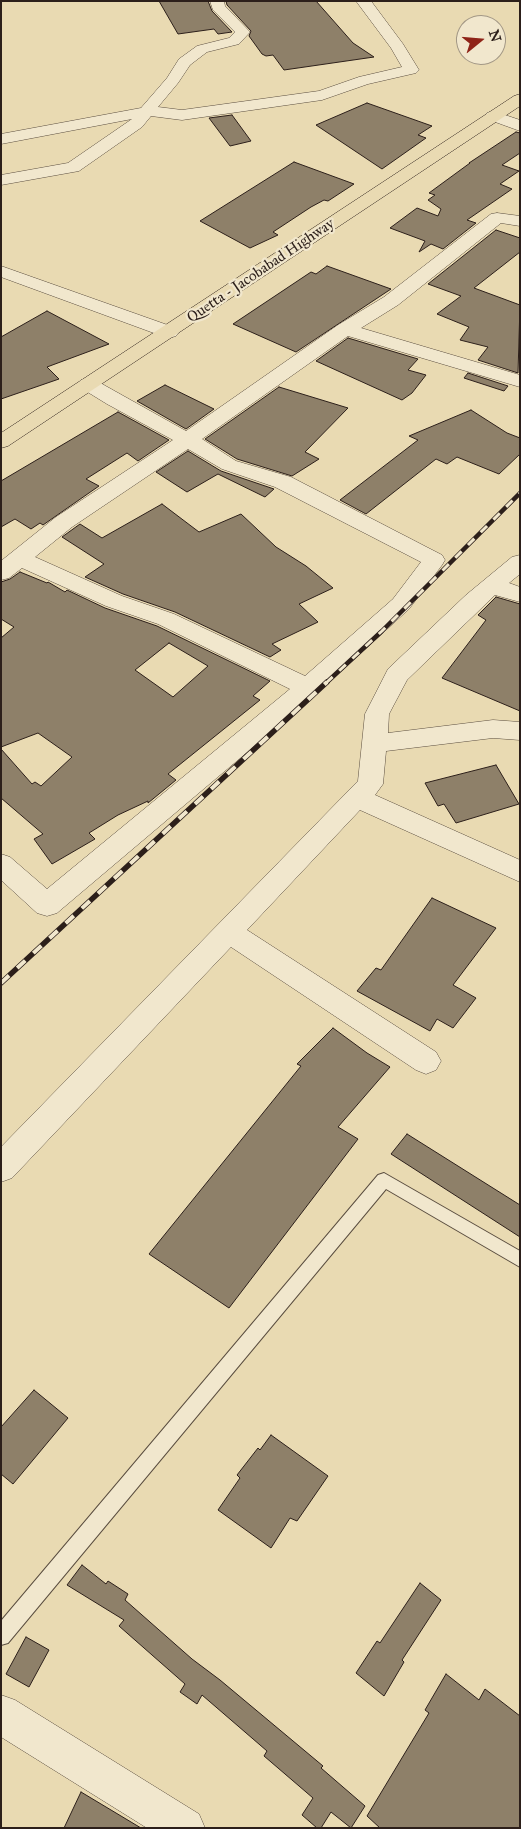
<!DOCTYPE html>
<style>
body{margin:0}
#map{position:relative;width:521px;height:1829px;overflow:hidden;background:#e9dab2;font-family:"IM FELL Great Primer",serif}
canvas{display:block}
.frame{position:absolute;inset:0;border:2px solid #2c1f1a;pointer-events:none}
.north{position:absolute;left:456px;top:15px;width:50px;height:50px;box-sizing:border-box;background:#f1e7cd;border:1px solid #a29785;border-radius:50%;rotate:73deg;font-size:14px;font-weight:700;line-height:20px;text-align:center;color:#2c1f1a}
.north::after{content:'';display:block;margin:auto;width:18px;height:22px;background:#8f2418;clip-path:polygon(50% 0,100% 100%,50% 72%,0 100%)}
</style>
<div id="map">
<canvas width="521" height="1829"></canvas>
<div class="frame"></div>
<div class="north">N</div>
</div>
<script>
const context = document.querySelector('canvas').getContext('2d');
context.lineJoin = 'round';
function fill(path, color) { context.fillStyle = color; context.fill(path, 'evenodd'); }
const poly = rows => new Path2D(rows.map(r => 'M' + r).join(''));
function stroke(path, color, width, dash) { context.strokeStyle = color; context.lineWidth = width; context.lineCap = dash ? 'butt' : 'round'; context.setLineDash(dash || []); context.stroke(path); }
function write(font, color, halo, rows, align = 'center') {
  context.font = font + ' "IM FELL Great Primer",serif'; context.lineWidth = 4.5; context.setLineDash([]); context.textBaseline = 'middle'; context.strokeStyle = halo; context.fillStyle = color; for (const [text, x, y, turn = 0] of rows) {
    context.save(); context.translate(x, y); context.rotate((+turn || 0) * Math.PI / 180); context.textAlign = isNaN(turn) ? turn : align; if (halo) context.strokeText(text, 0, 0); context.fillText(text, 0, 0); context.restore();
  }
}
const building = poly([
 [159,1,208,1,212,11,232,32,218,34,214,29,178,34,159,1],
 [226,1,316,1,353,43,374,57,284,70,273,55,266,56,262,54,249,36,251,31,227,5,226,1],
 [367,103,432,126,418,135,426,138,382,169,316,125,367,103],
 [232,115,251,141,230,146,209,118,232,115],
 [516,132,520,133,520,153,502,165,519,171,500,184,512,189,467,220,476,223,443,249,431,244,419,252,425,241,390,228,417,208,438,216,441,209,428,200,435,195,429,193,470,163,469,163,516,132],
 [294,162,354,184,328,201,324,200,311,207,273,232,278,235,250,248,200,221,294,162],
 [496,230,520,238,520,252,474,288,520,305,518,373,478,360,488,347,460,340,469,327,437,314,461,296,428,284,496,230],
 [327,266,391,289,296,352,233,324,311,272,316,274,327,266],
 [47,311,109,344,47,367,59,379,1,399,1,337,47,311],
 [348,338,418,359,408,370,426,375,412,393,402,400,316,361,348,338],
 [468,373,508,386,504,391,464,378,468,373],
 [165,385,214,409,186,429,137,401,165,385],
 [279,387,348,408,305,452,319,459,292,476,237,459,205,439,279,387],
 [471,410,507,433,520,438,520,454,499,474,457,457,447,464,436,459,366,514,340,500,418,440,409,436,471,410],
 [118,412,169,440,138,461,127,453,86,479,99,486,43,525,40,523,31,529,15,519,1,527,1,481,118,412],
 [188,451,221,471,274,489,265,497,218,474,187,492,156,472,188,451],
 [162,504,199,532,241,514,276,547,306,566,333,588,299,604,318,622,272,644,281,650,270,657,175,612,123,594,85,577,104,564,62,537,80,524,102,538,162,504],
 [20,572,47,583,48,582,65,592,67,590,105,608,157,626,270,681,253,696,260,700,168,774,176,780,148,803,148,801,118,815,89,833,95,839,52,864,34,839,43,834,1,798,1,749,32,784,35,782,41,786,72,757,38,733,1,747,1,638,14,627,1,619,1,582,10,579,20,572],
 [169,643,208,666,173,697,135,670,169,643],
 [496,597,520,604,520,711,442,678,486,620,478,615,496,597],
 [496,765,519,804,456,823,444,804,438,806,425,783,496,765],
 [432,898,496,928,453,985,476,998,453,1028,437,1019,430,1031,357,991,376,968,381,970,432,898],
 [333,1028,367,1053,390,1067,338,1127,358,1139,229,1308,149,1254,301,1066,297,1064,333,1028],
 [407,1134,520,1205,520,1237,391,1154,407,1134],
 [34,1390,68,1418,13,1484,1,1474,1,1427,34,1390],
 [271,1435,328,1476,297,1521,290,1518,271,1548,218,1510,240,1478,237,1475,258,1448,260,1450,271,1435],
 [82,1565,106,1584,108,1581,128,1594,125,1600,192,1659,220,1680,323,1766,321,1768,365,1806,351,1828,331,1812,321,1828,317,1828,302,1815,313,1798,264,1756,267,1751,202,1695,197,1704,180,1692,185,1684,119,1626,124,1620,67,1585,82,1565],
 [420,1583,441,1600,402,1660,404,1662,384,1696,356,1673,377,1641,380,1643,420,1583],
 [26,1637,49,1650,29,1687,6,1674,26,1637],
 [446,1674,479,1700,485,1689,520,1716,520,1828,380,1828,367,1816,429,1713,425,1710,446,1674],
 [81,1792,141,1828,64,1828,81,1792]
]);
fill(building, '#8e8069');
stroke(building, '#2c1f1a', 1);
const lane = poly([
 [384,1173,520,1251,520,1267,386,1189,8,1643,1,1645,1,1621,378,1175,384,1173]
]);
const street = poly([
 [210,1,224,1,225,6,250,32,239,44,207,52,190,65,178,83,158,107,182,110,319,91,359,77,402,67,391,48,356,1,371,1,403,44,419,70,416,73,368,84,322,100,182,120,151,116,142,127,79,171,1,185,1,175,68,163,132,119,1,144,1,134,141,108,167,78,179,59,197,46,229,38,235,32,213,10,210,1],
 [493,111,520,120,520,131,487,119,485,116,487,113,493,111],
 [497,213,520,216,520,226,501,223,398,305,361,328,520,375,520,387,348,336,202,439,236,461,291,477,442,555,445,560,442,565,409,609,317,693,57,913,47,916,37,913,1,880,1,854,10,857,47,889,290,689,158,624,106,606,22,568,9,578,1,580,1,561,56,517,173,440,107,404,81,388,78,384,81,380,88,378,95,380,186,431,338,325,384,297,491,214,497,213],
 [188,449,222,469,275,487,421,562,393,599,305,676,174,614,122,596,35,557,72,527,188,449],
 [1,266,176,328,179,332,176,336,169,338,162,336,1,277,1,266],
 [520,555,520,574,509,583,520,587,520,602,495,595,407,680,389,714,388,733,493,720,520,722,520,740,493,738,386,751,383,784,375,795,520,860,520,882,360,810,247,930,436,1052,441,1061,436,1070,426,1074,416,1070,231,947,12,1178,1,1182,1,1147,358,781,365,714,388,669,466,595,512,557,520,555],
 [1,1695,15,1700,199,1814,205,1828,147,1828,1,1737,1,1695]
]);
const highway = poly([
 [520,94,520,106,8,446,1,448,1,433,514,96,520,94]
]);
stroke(lane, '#5b4e40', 2);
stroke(street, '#5b4e40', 1);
stroke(highway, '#2c1f1a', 1);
fill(lane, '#f1e7cd');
fill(street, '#f1e7cd');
fill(highway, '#e9dab2');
const railFar1 = poly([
 [326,683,382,631,520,493]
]);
const rail = poly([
 [1,983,327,682]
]);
stroke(railFar1, '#2c1f1a', 4.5);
stroke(rail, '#2c1f1a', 5.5);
stroke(railFar1, '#f1e7cd', 3, [9]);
stroke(rail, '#f1e7cd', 4, [11]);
write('15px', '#2c1f1a', '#f1e7cd', [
 ["Quetta - Jacobabad Highway",261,271,-34]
]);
</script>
